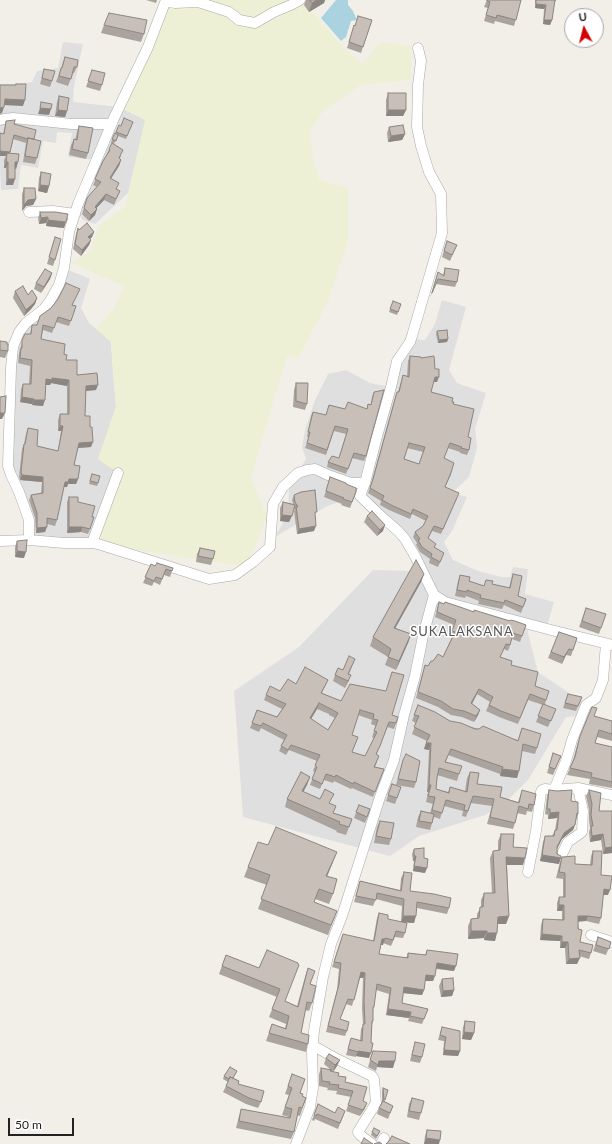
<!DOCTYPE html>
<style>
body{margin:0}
#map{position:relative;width:612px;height:1144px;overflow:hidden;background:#f2efe9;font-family:Lato,sans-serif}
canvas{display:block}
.north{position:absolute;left:564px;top:8px;width:40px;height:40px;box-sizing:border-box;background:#fff;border:1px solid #a7a7a7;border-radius:50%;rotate:353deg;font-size:11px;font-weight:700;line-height:16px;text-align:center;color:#222}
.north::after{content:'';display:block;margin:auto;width:14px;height:18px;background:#d40000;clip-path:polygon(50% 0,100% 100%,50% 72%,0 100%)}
.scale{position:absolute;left:8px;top:1118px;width:66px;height:18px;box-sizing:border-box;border:2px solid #222;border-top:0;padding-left:5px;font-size:12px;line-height:14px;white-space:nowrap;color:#222;-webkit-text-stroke:3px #fff;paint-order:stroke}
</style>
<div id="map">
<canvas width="612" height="1144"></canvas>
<div class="north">U</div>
<div class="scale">50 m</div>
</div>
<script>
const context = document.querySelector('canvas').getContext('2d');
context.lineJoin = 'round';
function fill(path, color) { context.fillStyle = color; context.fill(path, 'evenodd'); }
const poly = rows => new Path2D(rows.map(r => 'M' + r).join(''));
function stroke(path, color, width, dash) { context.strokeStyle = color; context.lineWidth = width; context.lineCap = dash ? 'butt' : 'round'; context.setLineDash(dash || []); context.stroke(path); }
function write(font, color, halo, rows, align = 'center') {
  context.font = font + ' Lato,sans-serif'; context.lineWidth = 3; context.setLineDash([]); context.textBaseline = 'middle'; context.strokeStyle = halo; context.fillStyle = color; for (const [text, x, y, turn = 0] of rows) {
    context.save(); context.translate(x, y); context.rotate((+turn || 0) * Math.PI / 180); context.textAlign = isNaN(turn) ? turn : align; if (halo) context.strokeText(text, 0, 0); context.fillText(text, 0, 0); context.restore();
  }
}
fill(poly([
 [63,42,83,44,74,86,73,102,119,107,146,120,128,193,95,224,83,220,76,210,96,160,68,157,72,133,57,132,56,143,43,141,38,168,21,165,18,189,1,190,0,167,0,84,16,84,32,82,37,71,58,68],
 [64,268,90,279,81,308,89,323,111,341,113,374,116,406,118,473,92,543,29,540,19,492,8,466,10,427,19,332,50,301],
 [442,300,466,307,449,370,457,383,486,393,475,429,477,448,469,477,452,493,467,497,452,531,444,542,453,560,478,571,501,577,510,577,513,567,528,569,525,594,554,602,546,629,489,613,436,593,415,556,360,496,354,497,327,506,275,537,288,514,289,487,306,459,302,447,305,430,315,400,328,374,346,370,370,383,390,387,411,339,425,340,435,324],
 [373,570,411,571,438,602,527,629,538,672,584,703,578,716,566,717,528,780,506,802,485,815,419,836,390,856,243,817,234,691,299,647]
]), '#e0dfdf');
fill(poly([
 [167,0,302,0,344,48,362,64,381,42,411,46,411,80,361,85,324,110,310,131,313,157,319,180,348,188,348,241,328,301,299,357,287,356,251,477,267,516,247,567,92,543,118,473,98,459,116,406,111,342,96,329,115,307,124,286,72,263,91,251,98,227,110,217,125,207,145,120,119,107]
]), '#eef0d5');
fill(poly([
 [336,0,348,0,348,5,353,11,357,20,351,21,346,37,341,41,321,18]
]), '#aad3df');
const street = poly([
 [166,1,175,3,198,2,229,12,239,20,255,23,274,12,291,5,300,0],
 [418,48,421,61,418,85,417,127,421,146,429,172,441,194,442,233,412,336,410,342,397,361,391,387,376,440,365,483,360,496,382,517,399,532,405,539,415,556,434,595,445,602,555,631,612,645],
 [0,120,4,119,13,118,72,124,111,124],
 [29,212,53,211,75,214],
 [29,540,29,520,19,492,11,475,8,466,11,368,13,347,19,332,26,323,44,309,50,301,59,285,64,268,69,232,78,204,114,118,148,47,166,0],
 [0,541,29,540,64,543,92,543,98,544,209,579,235,575,253,562,270,547,273,504,283,487,298,473,307,470,315,469,328,475,351,483,365,483],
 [92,543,118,473],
 [554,790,566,761,572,740,586,705,596,698,603,680,606,644],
 [561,856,568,842,582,832,583,811,578,788],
 [528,872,536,831,541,792,542,790,545,789,554,790,578,788,612,795],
 [591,935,612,942],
 [312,1045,337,1059,372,1076,374,1079,376,1103,358,1132,360,1135,372,1144],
 [296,1144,310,1107,313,1088,312,1051,314,1031,323,977,331,944,342,916,380,797,394,760,404,715,415,676,423,636,434,595],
 [381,1144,384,1138]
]);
stroke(street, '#a9a9a9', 11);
stroke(street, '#fff', 10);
fill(poly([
 [146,0,157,0,156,3],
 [306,0,325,0,324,3,309,12,304,5],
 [487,0,521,0,514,26,495,21,494,24,484,21,488,8,484,7],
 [535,0,556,0,554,4,552,20,550,25,543,24,544,9,535,8],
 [372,20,361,53,347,48,354,25,354,26],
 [104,25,144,34,141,42,101,33],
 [65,57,77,67,74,73,73,73,68,86,56,82],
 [44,69,52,81,50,87,40,84],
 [92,70,102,85,100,91,86,87],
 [388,93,406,110,403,116,386,116,386,100],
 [59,96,67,111,65,117,55,116,57,102],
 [6,121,14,124,34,139,37,158,35,164,23,162,26,143,13,139,10,154,18,162,16,169,15,168,13,185,6,185,6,168,4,168,4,160,6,156,3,134,5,126],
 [133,122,126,139,118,136,114,144,111,142,115,133,116,134,119,125,121,126],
 [79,126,88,153,86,159,69,155,71,145,74,139,75,140,77,132],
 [389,127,405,134,402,140,388,142,387,133],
 [109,149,121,156,120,158,121,160,119,166,111,179,117,189,120,191,114,205,104,200,96,208,97,209,95,215,89,221,82,214,87,198,97,187,93,185],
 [41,172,49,186,47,193,38,191,39,178],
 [24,188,36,199,33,205,26,206,22,211,22,194],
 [40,212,64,228,46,226,46,223,39,224,38,218],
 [78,228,79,230,94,232,92,237,90,239,91,240,89,245,81,256,73,249,76,234],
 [55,237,55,260,53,266,47,264],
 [447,241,457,245,450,261,442,257],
 [445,268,457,282,455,287,436,284,430,298,438,272,443,275],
 [52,273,50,279,41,293,34,289,36,283],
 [80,289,72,305,76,306,69,326,56,322,52,333,43,330,41,339,64,354,66,360,77,375,96,390,86,391,85,416,91,447,78,448,74,465,78,479,76,484,68,484,67,487,64,487,57,520,55,526,47,524,45,532,36,533,35,518,29,500,31,495,41,493,42,482,20,480,19,477,22,449,24,444,26,434,28,428,37,446,58,451,61,431,58,431,58,420,60,414,67,414,67,386,51,383,50,385,46,385,43,406,32,405,32,404,20,402,21,389,23,384,29,384,30,366,18,363,19,353,20,349,25,334,30,334,31,330,32,325,37,325],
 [15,291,37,298,35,304,31,309,24,316,13,298],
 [393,301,401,304,397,315,389,312],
 [437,331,448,339,447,342,438,343,436,334],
 [0,341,7,344,8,351,5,358,0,357],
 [410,356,421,358,435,369,437,382,433,382,431,392,452,402,468,437,469,450,467,455,460,453,460,452,448,448,444,458,452,469,451,475,445,487,457,498,441,534,432,531,428,539,442,558,438,567,429,563,430,559,420,552,416,545,417,543,413,537,415,532,423,526,426,521,412,514,410,519,389,510,380,505,381,501,368,493,371,484,395,398,397,392,398,392,403,375,407,376,408,361],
 [407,448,423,452,419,464,404,459],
 [296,383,307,404,305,410,293,407,294,390],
 [374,392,366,456,364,461,352,458,346,474,327,467,328,462,339,458,346,434,334,431,326,455,305,448,309,437,307,437,311,416,313,412,326,415,329,405,345,409,367,409,368,404,371,405,372,397],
 [92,474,100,476,97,486,89,484],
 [330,477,346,484,356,492,350,508,341,505,342,504,324,497],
 [294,495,315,516,314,531,297,534,294,511,295,510,294,508,289,522,280,521,280,508,283,502,293,504,292,500],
 [69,497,78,502,92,517,90,529,88,534,81,532,67,533,67,502],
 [367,516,383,531,377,536,364,522],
 [17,541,24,558,15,557,15,547],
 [200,548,213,559,211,565,196,562,197,554],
 [151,564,155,566,173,568,170,577,164,575,160,585,154,582,152,586,143,583],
 [424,574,421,582,395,628,411,634,408,643,396,670,385,665,388,657,370,646,373,637],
 [513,574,518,596,526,599,521,613,504,605,502,609,478,604,479,601,466,596,465,598,455,596,458,581,460,575,469,581,484,586,492,584,509,588,511,580],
 [439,602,474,612,526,625,520,642,512,639,508,651,504,649,500,657,511,665,535,686,546,700,545,705,553,715,548,727,536,722,543,705,528,700,518,724,499,717,486,711,490,702,477,694,472,704,480,710,478,715,474,722,462,717,451,715,438,707,416,698,425,665,428,666,433,661,443,657,452,637,450,636,454,625,435,617],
 [586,608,606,614,599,634,579,627],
 [559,632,577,638,571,656,566,655,562,664,548,658],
 [355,659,349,674,349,681,345,688,333,681,335,675,343,670],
 [328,680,322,693,341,701,392,715,396,723,394,729,387,727,378,751,376,755,377,762,375,767,384,769,373,797,352,788,351,789,334,781,333,783,324,780,320,789,310,785,315,772,313,771,317,761,289,750,286,755,279,751,284,740,261,728,259,732,250,728,257,710,277,717,282,709,264,700,266,695,280,691,296,684],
 [317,709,329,714,329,715,335,718,328,730,311,719],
 [358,715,372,720,371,724,376,726,372,737,374,738,365,756,352,752,358,737,352,735],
 [568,694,582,697,576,711,563,708],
 [418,705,450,721,518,740,522,728,537,748,535,754,522,751,517,778,500,776,500,774,448,755,446,762,459,774,457,781,437,775,436,789,448,792,450,787,465,791,467,778,470,772,477,784,500,797,518,802,522,790,534,805,532,812,527,811,526,815,517,813,515,823,513,829,487,824,492,806,471,803,466,817,462,816,463,811,444,806,440,819,434,817,430,830,416,827,418,817,421,811,430,813,433,804,426,802,428,792,427,792,429,750,424,749,427,741,412,734,416,723,412,721],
 [592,707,594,716,612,721,612,741,597,737,595,743,612,747,612,788,589,784,590,779,567,775,573,760,578,742],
 [553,753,561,756,553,775,547,773],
 [403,760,416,782,414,788,396,785],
 [310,777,303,792,333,813,352,819,346,835,336,832,337,831,285,807,287,799],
 [392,784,401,787,395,804,386,801],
 [549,790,571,801,578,814,573,830,562,839,557,849,559,864,540,861,543,842,545,836,552,836,555,830,557,818,548,819,548,815,545,814,547,796],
 [589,790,599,811,612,811,612,853,603,854,601,840,590,842,589,832,590,828,589,821,589,810,586,796],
 [359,805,370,809,365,823,354,818],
 [380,821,391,839,389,845,374,843,377,827],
 [501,834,513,847,523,865,507,865,509,916,506,924,498,924,495,941,484,940,484,938,468,939,468,926,471,919,477,918,477,914,481,907,481,900,484,893,492,893,490,858,493,851,498,850,498,841],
 [268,845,333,862,327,876,333,894,329,904,315,899,314,902,337,911,328,935,258,909,267,885,244,877,248,867],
 [414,849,424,858,425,873,413,871,414,861,413,861,412,854],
 [593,851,608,895,603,895,601,918,599,924,586,921,578,921,580,942,591,953,589,959,579,956,577,964,566,964,565,948,560,948,560,941,540,940,541,925,543,919,562,920,562,911,557,911,557,903,559,897,563,897,563,879,556,878,560,862,562,857,575,864,590,865,591,856],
 [404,872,410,891,449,908,447,914,417,908,414,923,401,922,402,906,376,899,373,906,354,902,360,881,400,890,401,878],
 [379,913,405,933,403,938,395,937,391,946,383,943,383,945,381,945,379,954,406,958,408,953,425,955,427,950,454,971,436,969,433,981,425,981,424,990,422,995,403,993,402,1003,428,1009,422,1024,408,1021,409,1018,386,1015,389,994,376,990,373,1011,373,1021,372,1025,369,1058,356,1056,356,1057,346,1055,351,1038,360,1041,361,1029,363,1025,362,1008,363,978,360,978,352,1006,346,1004,340,1019,347,1031,345,1036,326,1032,337,990,339,969,332,967,341,940,373,941,377,918],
 [598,937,611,942,606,955,593,951],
 [267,950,285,1001,297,1006,305,977,308,968,312,1003,309,1011,305,1010,301,1033,308,1044,306,1052,266,1041,272,1024,285,1028,286,1024,269,1017,277,997,219,974,226,955,259,968],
 [442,979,454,990,452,996,441,997,439,986],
 [465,1021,474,1033,471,1040,462,1039,463,1027],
 [442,1027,460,1051,458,1056,443,1055,444,1041,438,1040],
 [415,1042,422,1057,420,1063,410,1061,413,1049],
 [373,1051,393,1068,377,1067,376,1071,368,1067],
 [326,1058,337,1066,333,1072,332,1070,331,1072,338,1076,363,1101,365,1108,360,1116,346,1111,351,1097,336,1094,337,1091,327,1090,328,1088,319,1086,319,1074,321,1068,331,1070,324,1064],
 [237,1071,233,1078,239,1081,238,1084,261,1102,258,1108,246,1104,223,1092,228,1082,223,1079,224,1076],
 [292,1074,302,1096,306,1098,300,1116,297,1115,294,1132,291,1139,236,1128,239,1116,241,1109,289,1118,289,1117,282,1115,289,1095,285,1094],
 [383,1088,388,1090,384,1101,393,1106,388,1119,377,1114,379,1108,382,1102,382,1091],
 [412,1098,421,1113,419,1120,407,1117,409,1104],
 [318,1104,335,1113,345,1111,338,1129,315,1119,314,1121,312,1120],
 [427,1130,439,1144,424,1144,425,1136],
 [380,1131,376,1139,371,1135,372,1132]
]), '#aba49e');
fill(poly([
 [317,0,325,0,324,3,309,12,312,3],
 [536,4,546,5,544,9,535,8],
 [544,20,552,20,550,25,543,24],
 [5,99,25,100,23,106,3,105],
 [4,107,2,113,0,114,0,108],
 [40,108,51,109,49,115,38,114],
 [58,110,67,111,65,117,55,116],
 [388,110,406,110,403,116,386,116],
 [405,134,402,140,388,142,391,136],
 [0,151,10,152,9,156,7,153,6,156,0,156],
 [121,160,119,166,107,184,110,178],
 [6,162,8,162,6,168,4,168],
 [15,162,18,162,16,169,13,168],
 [8,179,15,179,13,185,6,185],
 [40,185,49,186,47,193,38,191],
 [106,194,104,200,92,213,95,207],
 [36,199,33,205,26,206,22,211,24,205,28,200],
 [97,209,95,215,89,221,91,215],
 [48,217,46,223,39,224,41,218],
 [48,220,66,222,64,228,46,226],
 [94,232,92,237,86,242,88,237],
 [91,240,89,245,81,256,82,250],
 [52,273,50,279,41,293,44,287],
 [37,298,35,304,31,309,24,316,26,310],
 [448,339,447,342,438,343,439,340],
 [435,377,439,377,437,382,433,382],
 [52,378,69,380,67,386,51,383,50,385,44,385,46,379],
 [98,385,96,390,84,391,86,386],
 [22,397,34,399,32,404,20,402],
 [34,400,45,400,43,406,32,405],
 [0,413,5,413,2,419,0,419],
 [60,426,63,426,61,431,58,431],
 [93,442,91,447,77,448,79,443],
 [22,475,43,477,42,482,20,480],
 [69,479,78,479,76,484,68,484,67,487,63,487,65,482],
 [282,515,292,516,289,522,280,521],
 [385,525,383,531,377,536,380,530],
 [316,526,314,531,297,534,299,529],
 [47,527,45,532,36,533,37,528],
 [69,527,82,527,81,532,67,533],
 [17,551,26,552,24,558,15,557],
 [424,574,421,582,391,636,394,628],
 [411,634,408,643,396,670,399,661],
 [569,649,566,655,562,664,564,657],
 [479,689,477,694,469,709,471,703],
 [319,703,317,709,308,724,310,718],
 [480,710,478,715,474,722,476,716],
 [426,743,431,743,429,750,424,749],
 [502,769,519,771,517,778,500,776],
 [310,777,307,785,299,800,302,791],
 [429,785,431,785,428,792,427,792],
 [559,812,557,818,548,819,550,813],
 [575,825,573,830,562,839,555,853,557,847,564,833],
 [603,834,601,840,590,842,592,836],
 [612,847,612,853,603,854,605,848],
 [337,852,333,862,323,886,326,876],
 [542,855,561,858,559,864,540,861],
 [414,856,416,856,414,861,413,861],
 [506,857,525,858,523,865,503,865],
 [414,866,427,868,425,873,413,871],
 [604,889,610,890,608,895,602,895],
 [559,905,564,905,562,911,557,911],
 [403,916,416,916,414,923,401,922],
 [509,916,506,924,496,924,498,917],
 [578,916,588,916,586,921,576,922],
 [471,931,487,931,484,938,468,939],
 [487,933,497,933,495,941,484,940],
 [542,934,562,936,560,941,540,940],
 [382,939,385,939,383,945,380,945],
 [562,942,568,942,565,948,560,948],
 [580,958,577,964,566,964,569,959],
 [437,963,456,966,454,971,435,968],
 [361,972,365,973,363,978,359,978],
 [426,975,435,976,433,981,424,981],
 [404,987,424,990,422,995,402,993],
 [454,990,452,996,441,997,443,991],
 [388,1009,411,1012,409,1018,386,1015],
 [464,1032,474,1033,471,1040,462,1039],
 [444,1050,460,1051,458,1056,443,1055],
 [358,1051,371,1053,369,1058,356,1056],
 [340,1060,337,1066,333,1072,335,1065],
 [379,1061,395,1061,393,1068,377,1067],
 [367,1103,365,1108,360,1116,363,1110],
 [426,1138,440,1140,439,1144,424,1144]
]), '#8b8681');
const building = poly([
 [310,0,317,0,312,3,310,0],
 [487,0,521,0,516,20,497,15,496,18,486,15,490,2,487,1,487,0],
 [536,0,556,0,555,0,552,20,544,20,546,5,536,4,536,0],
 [109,13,147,20,144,34,104,25,109,13],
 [358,16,372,20,363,47,349,42,354,25,355,26,358,16],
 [65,57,78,60,77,67,74,67,71,79,59,76,61,68,62,68,65,57],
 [44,69,55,71,52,81,42,78,44,69],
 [92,70,105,73,102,85,88,81,92,70],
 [16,84,26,84,25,100,5,99,4,107,0,108,0,85,16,85,16,84],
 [388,93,406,93,406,110,388,110,388,93],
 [59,96,69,98,67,111,58,110,59,96],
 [41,102,52,104,51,109,40,108,41,102],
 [124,118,133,122,127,136,116,132,119,125,121,126,124,118],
 [15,120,14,124,36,130,34,139,28,138,28,139,14,135,10,152,0,151,0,133,4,134,6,121,15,120],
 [403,125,405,134,391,136,389,127,403,125],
 [79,126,93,128,88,153,72,149,74,139,77,140,79,126],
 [115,133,118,135,116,141,112,139,115,133],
 [28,138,41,141,37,158,25,156,28,138],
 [112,143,123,150,119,158,121,160,110,178,119,183,116,189,120,191,116,199,106,194,95,207,97,209,91,215,84,208,87,198,101,182,95,179,103,161,110,150,109,149,112,143],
 [7,153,19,154,18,162,15,162,15,179,8,179,8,162,6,162,7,153],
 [41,172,51,174,49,186,40,185,41,172],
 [24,188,35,188,36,199,28,200,24,205,24,188],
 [40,212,55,212,68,214,66,222,48,220,48,217,41,218,40,212],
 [87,223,94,232,88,237,91,240,82,250,75,244,78,228,79,230,87,223],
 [55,237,61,239,55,260,49,257,55,237],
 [447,241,457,245,452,255,444,251,447,241],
 [445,268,459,270,457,282,438,279,432,293,438,272,444,276,445,268],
 [45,269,52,273,44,287,36,283,45,269],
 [66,283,80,289,72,305,76,306,71,321,58,317,54,328,43,325,41,339,65,344,64,354,67,355,66,360,77,360,77,375,97,373,98,385,86,386,85,416,90,416,90,427,92,427,93,442,79,443,74,465,80,466,78,479,69,479,68,482,65,482,57,520,47,518,47,527,37,528,37,513,31,495,43,493,43,477,22,475,21,472,24,444,25,444,28,428,38,430,37,446,58,451,63,426,60,426,60,414,69,414,69,380,52,378,52,380,46,379,45,400,34,400,34,399,22,397,23,384,31,384,32,360,20,358,21,348,22,348,22,340,25,334,31,334,32,325,37,325,40,316,51,308,58,299,66,283],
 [23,286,28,295,32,290,37,298,34,303,26,310,15,291,23,286],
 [393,301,401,304,398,312,390,309,393,301],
 [447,330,448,339,439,340,437,331,447,330],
 [0,341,7,342,7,344,8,344,8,351,0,350,0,341],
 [410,356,421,357,421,358,434,356,435,369,439,369,439,377,435,377,431,392,453,398,452,402,454,402,453,404,474,409,468,437,471,438,469,450,461,448,462,447,450,443,444,458,454,463,452,469,452,470,445,487,459,493,443,529,434,526,428,538,436,544,434,547,444,553,440,562,431,557,432,554,422,547,418,540,420,539,415,532,423,526,428,516,413,509,411,514,391,505,382,500,384,496,370,488,373,479,397,392,399,392,403,375,409,377,410,356],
 [409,443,425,447,419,464,404,459,409,443],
 [296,383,308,383,307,404,296,401,296,383],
 [384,390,366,456,354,453,348,469,328,462,332,456,339,458,348,429,335,426,327,450,307,443,310,432,308,432,313,412,326,415,329,405,345,409,348,402,367,409,368,404,371,405,374,392,384,390],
 [6,396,5,413,0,413,0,397,6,396],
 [92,474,100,476,98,483,90,481,92,474],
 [330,477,346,483,346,484,356,488,356,492,352,502,343,499,344,498,326,491,330,477],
 [315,490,317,512,315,512,316,526,299,529,296,506,298,507,295,502,294,495,301,492,315,490],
 [69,497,78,497,78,502,95,506,92,517,94,517,90,529,82,527,69,527,69,497],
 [283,502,295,505,292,516,282,515,283,502],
 [372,511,385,525,380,530,367,516,372,511],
 [27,540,26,552,17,551,17,541,27,540],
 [200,548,215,551,213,559,198,556,200,548],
 [416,560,424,574,394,628,411,634,399,661,388,657,391,649,373,637,416,560],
 [157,563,173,568,172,571,166,569,162,579,156,577,154,581,145,577,151,564,155,566,157,563],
 [513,574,522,576,518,596,526,599,523,607,505,600,504,603,480,598,481,595,467,590,467,592,457,590,460,575,470,577,469,581,484,586,486,580,493,581,492,584,510,588,513,574],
 [439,602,444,604,445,602,460,607,474,612,474,610,510,621,510,620,515,621,526,625,522,636,513,633,510,645,506,644,500,657,512,661,511,665,538,672,535,686,549,691,546,700,530,694,520,718,501,711,489,705,493,697,479,689,471,703,480,710,476,716,464,711,453,709,441,701,418,692,425,665,428,666,431,661,433,661,438,654,443,657,455,632,452,631,456,620,437,612,439,602],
 [586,608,606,614,601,628,582,621,586,608],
 [559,632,577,638,573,650,569,649,564,657,551,652,559,632],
 [349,656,355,659,348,674,351,675,348,681,335,675,338,668,343,670,349,656],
 [305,667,328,680,321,693,341,701,350,684,386,691,392,672,404,675,392,715,398,717,396,723,389,722,380,746,376,754,379,756,374,767,384,769,375,792,354,782,353,784,336,775,335,777,326,774,322,784,312,779,317,767,315,765,320,755,291,745,288,750,281,746,287,735,263,723,261,726,252,723,257,710,277,717,286,704,266,695,270,686,280,691,288,679,296,684,305,667],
 [319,703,331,709,338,713,328,730,310,718,319,703],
 [360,710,374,714,373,719,378,720,374,731,377,732,365,756,352,752,358,737,352,735,360,710],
 [568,694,582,697,578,706,565,703,568,694],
 [543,704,556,709,551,721,538,716,543,704],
 [418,705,435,712,450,721,461,723,475,729,479,729,483,726,518,741,522,728,541,734,537,748,523,744,519,771,502,769,503,767,451,749,445,762,462,766,459,774,439,768,437,778,436,789,449,793,450,787,467,792,470,772,479,773,477,784,502,787,500,797,519,803,522,790,536,794,534,805,529,804,528,809,519,806,515,823,490,817,494,799,473,796,468,811,464,810,465,805,446,800,442,813,432,810,435,797,428,796,431,785,429,785,431,743,426,743,430,735,414,727,419,716,414,715,418,705],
 [592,707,597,708,594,716,612,721,612,734,599,730,595,743,612,747,612,782,591,777,592,773,570,768,575,757,580,736,592,707],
 [553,753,561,756,555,769,549,767,553,753],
 [406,754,420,761,416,782,398,779,403,760,406,754],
 [301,772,310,777,302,791,320,799,325,789,334,794,329,803,336,806,333,813,352,819,349,827,339,824,340,822,287,799,301,772],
 [392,784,401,787,397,798,388,795,392,784],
 [549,790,557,791,572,790,571,801,578,802,578,814,577,813,575,825,564,833,557,847,557,854,561,856,561,858,542,855,545,836,554,836,555,830,557,830,559,812,550,813,550,809,547,809,549,790],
 [589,790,601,793,599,811,612,811,612,847,605,848,603,834,592,836,591,826,593,826,591,815,592,804,589,790],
 [359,805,370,809,367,817,356,812,359,805],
 [421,811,434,814,432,823,419,821,421,811],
 [380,821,394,823,391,839,376,836,380,821],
 [276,827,337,852,326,876,337,879,333,894,319,889,314,902,337,911,331,925,261,899,270,875,248,867,258,842,268,845,276,827],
 [501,834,514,834,513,847,527,848,525,858,506,857,509,916,498,917,497,933,487,933,487,931,471,931,471,919,479,918,480,907,483,907,484,893,495,893,493,851,500,850,501,834],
 [424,848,424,858,428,859,427,868,414,866,416,856,414,856,414,849,424,848],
 [593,851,602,851,601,875,612,876,610,890,604,889,601,918,588,916,578,916,578,929,582,930,580,942,593,945,591,953,579,950,580,958,569,959,568,942,562,942,562,936,542,934,543,919,564,920,564,905,559,905,559,897,565,897,565,873,559,872,562,857,575,856,575,864,592,865,593,851],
 [404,872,412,873,410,891,434,894,451,898,449,908,417,902,416,916,403,916,404,899,377,893,376,900,356,896,360,881,401,891,404,872],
 [379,913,388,915,388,919,407,923,405,933,396,931,393,940,385,938,385,939,382,939,379,954,408,958,408,953,426,955,427,950,458,954,456,966,437,963,435,976,426,975,424,990,404,987,402,1003,428,1009,424,1019,410,1016,411,1012,388,1009,391,988,377,984,374,1007,373,1007,373,1021,372,1021,371,1043,373,1043,371,1053,358,1051,358,1052,348,1049,351,1038,362,1041,363,1024,365,1024,364,1002,365,973,361,972,354,1000,348,999,340,1019,349,1022,347,1031,328,1026,339,984,341,963,334,962,343,934,374,941,379,913],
 [598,937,611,942,609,949,596,945,598,937],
 [267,950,298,963,298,964,299,965,285,1001,298,1007,308,968,315,971,310,984,316,986,312,1003,307,1002,301,1033,309,1035,308,1044,269,1033,272,1024,286,1029,289,1016,272,1009,280,989,222,966,226,955,259,968,267,950],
 [453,978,454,990,443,991,442,979,453,978],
 [465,1021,475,1022,474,1033,464,1032,465,1021],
 [442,1027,460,1031,460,1051,444,1050,446,1037,440,1035,442,1027],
 [415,1042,425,1044,422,1057,412,1055,415,1042],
 [373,1051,396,1052,395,1061,379,1061,378,1065,370,1060,373,1051],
 [329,1054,340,1060,335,1065,326,1058,329,1054],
 [230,1067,237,1071,233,1078,230,1077,229,1079,224,1076,230,1067],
 [321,1068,332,1070,330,1071,339,1073,338,1076,346,1077,345,1082,367,1087,363,1101,367,1103,363,1110,348,1105,353,1091,338,1088,339,1085,329,1084,330,1082,322,1081,321,1068],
 [292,1074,305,1079,300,1093,303,1094,302,1096,306,1098,302,1108,299,1107,294,1132,239,1121,241,1109,290,1118,292,1109,285,1107,292,1088,288,1086,292,1074],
 [230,1077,239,1081,238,1084,264,1091,261,1102,249,1098,226,1086,230,1077],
 [383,1088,388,1090,385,1100,384,1100,383,1088],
 [412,1098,424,1101,421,1113,409,1111,412,1098],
 [383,1101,393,1106,390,1113,379,1108,383,1101],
 [318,1104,335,1113,338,1107,345,1111,340,1123,317,1114,316,1116,314,1115,318,1104],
 [374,1128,380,1131,377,1136,372,1132,374,1128],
 [427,1130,441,1131,440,1140,426,1138,427,1130],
 [392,1136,410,1144,386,1144,389,1141,392,1136],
 [364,1138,373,1144,361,1144,364,1138],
 [379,1142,382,1144,374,1144,379,1142]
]);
fill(building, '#c7bfb8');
stroke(building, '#8b8681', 1);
context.letterSpacing = '1px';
write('13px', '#555', '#fff', [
 ["SUKALAKSANA",462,632]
]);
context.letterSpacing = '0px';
</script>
